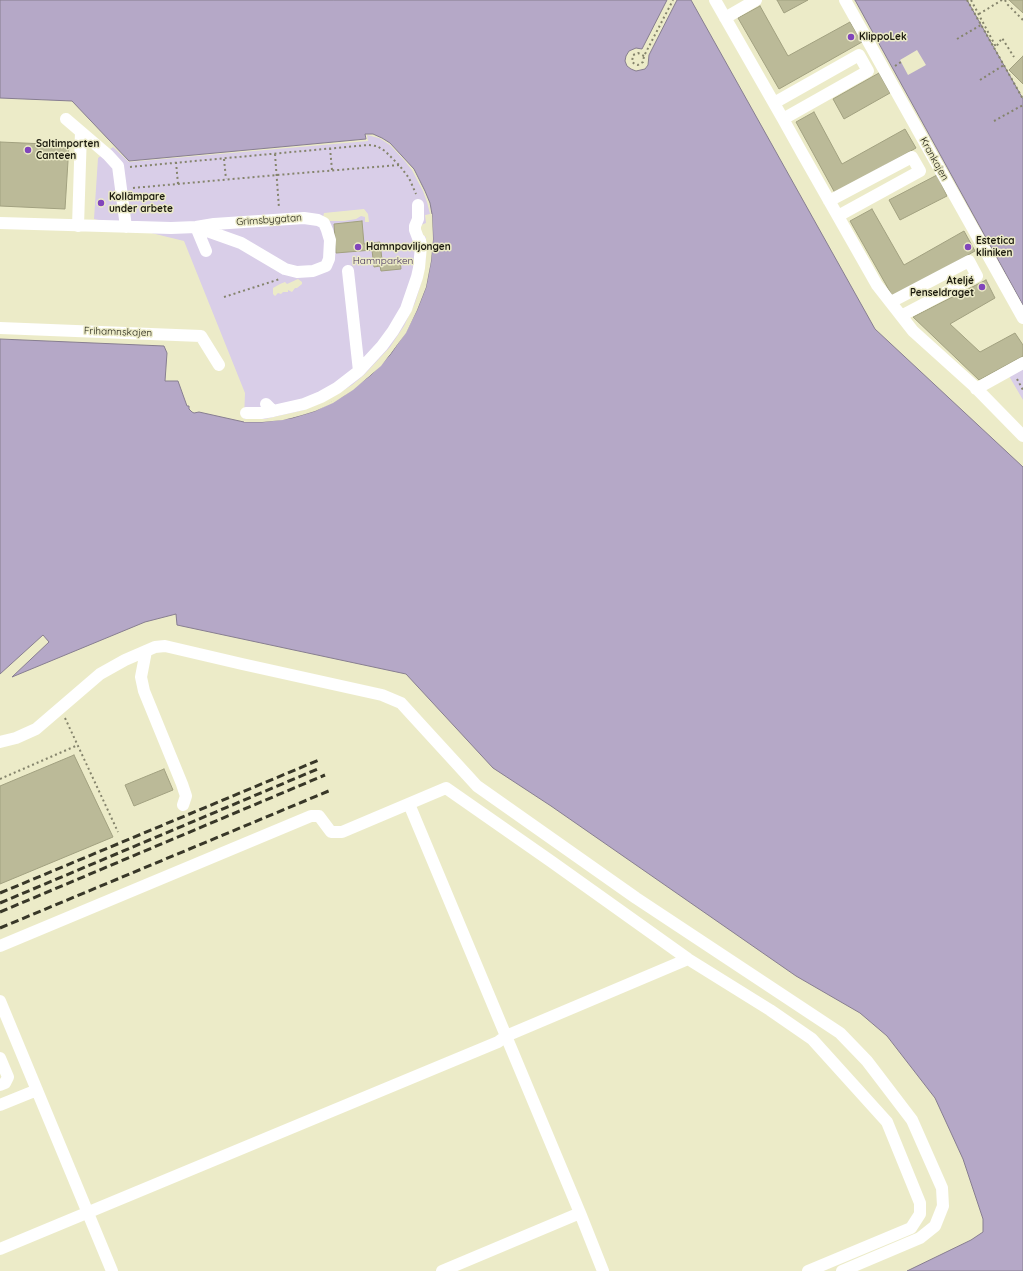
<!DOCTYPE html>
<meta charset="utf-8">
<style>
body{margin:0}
canvas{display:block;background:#ecebc8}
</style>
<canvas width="1023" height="1271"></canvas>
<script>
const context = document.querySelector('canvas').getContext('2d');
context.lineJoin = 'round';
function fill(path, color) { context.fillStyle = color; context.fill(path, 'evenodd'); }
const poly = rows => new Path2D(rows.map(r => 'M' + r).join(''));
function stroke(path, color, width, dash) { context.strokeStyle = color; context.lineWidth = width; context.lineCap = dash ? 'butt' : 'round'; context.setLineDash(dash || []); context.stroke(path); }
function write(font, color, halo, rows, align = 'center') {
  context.font = font + ' Quicksand,sans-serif'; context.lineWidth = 3; context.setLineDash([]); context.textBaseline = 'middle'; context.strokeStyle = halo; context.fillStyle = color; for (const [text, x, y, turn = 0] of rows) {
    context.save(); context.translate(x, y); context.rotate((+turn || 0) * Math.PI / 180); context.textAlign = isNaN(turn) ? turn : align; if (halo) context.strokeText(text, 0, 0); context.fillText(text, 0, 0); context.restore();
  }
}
fill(poly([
 [367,135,379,138,390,145,404,160,412,170,423,191,427,202,430,214,425,215,426,223,421,225,419,229,424,236,426,237,426,257,422,280,415,303,404,326,390,347,364,375,352,385,337,394,304,410,265,419,244,419,245,393,184,241,94,219,98,158,113,147,129,162,368,141],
 [364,209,368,214,369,222,365,222,365,217,361,216,356,219,344,221,330,221,323,217,324,213],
 [298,279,302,282,302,284,297,288,295,288,292,292,288,290,288,292,283,292,281,294,278,293,275,296,273,294,273,288,280,284,285,282,287,284],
 [1023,369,1023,400,1009,376]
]), '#d9cee8');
const water = poly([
 [0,0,667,0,642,49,636,48,629,51,626,56,625,61,627,66,631,69,636,71,645,69,648,65,649,55,677,0,691,0,875,329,1023,467,1023,1271,907,1271,971,1240,983,1232,983,1219,963,1159,935,1098,887,1036,860,1013,796,976,551,806,493,768,406,674,177,625,176,614,145,622,12,677,49,642,43,635,0,674,0,339,164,346,167,353,165,381,178,381,187,406,189,406,189,409,192,412,194,413,199,412,244,422,262,422,292,418,315,411,343,396,371,375,390,355,405,333,417,310,426,287,431,261,433,239,432,214,430,203,425,191,414,169,390,143,382,138,373,134,365,134,366,139,129,161,72,101,0,98,0,0],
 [855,0,967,0,1023,99,1023,305,855,0]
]);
fill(water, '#b5a8c7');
stroke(water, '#877e90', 1);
fill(poly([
 [917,50,926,65,908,75,900,60],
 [430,214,432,214,433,239,431,261,426,287,417,310,406,333,381,366,353,390,333,403,315,411,302,415,283,420,262,422,244,422,244,420,262,420,282,418,302,413,314,409,332,401,352,388,380,364,404,332,416,309,424,286,429,261,432,230,430,226]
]), '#ecebc8');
const building = poly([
 [777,0,808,0,784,13,777,0],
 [1009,0,1023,0,1023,13,1009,0],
 [760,6,788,56,850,22,862,42,779,89,738,18,760,6],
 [1023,56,1023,84,1009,70,1023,56],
 [879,73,890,93,844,119,833,99,879,73],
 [814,112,842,164,905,129,916,148,835,193,796,122,814,112],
 [0,142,69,145,65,209,0,206,0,142],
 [937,175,947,196,900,220,889,200,937,175],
 [872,209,904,265,964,231,975,251,893,297,850,221,872,209],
 [362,221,364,244,380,242,382,260,400,259,401,269,381,271,380,266,374,267,372,250,336,253,334,224,362,221],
 [986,280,995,298,950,324,980,352,1015,333,1023,345,1023,356,979,380,913,317,986,280],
 [74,755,113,837,0,884,0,786,74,755],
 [164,769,173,790,134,806,125,785,164,769]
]);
fill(building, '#bbba98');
stroke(building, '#a2a180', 1);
stroke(poly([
 [967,0,1023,99],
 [971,0,996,47,1002,38,1014,57],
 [1005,0,1007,4,1023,20],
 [979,14,1002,0],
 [957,39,981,25],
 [644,56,638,53,633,55,632,62,635,64,638,65,643,62,644,56,673,0],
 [895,66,901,62],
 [980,80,1004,65],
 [994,121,1023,105],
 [330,148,332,170],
 [275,154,279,208],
 [224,159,226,179],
 [176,162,178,184],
 [130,167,368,145,377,146,385,151,399,165,409,178,416,194],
 [133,188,277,175,399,165],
 [224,297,280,279],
 [1017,379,1023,390],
 [65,718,118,832],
 [0,779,78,745]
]), '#85846c', 2, [2, 3]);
stroke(poly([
 [715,0,783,119,802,153,877,285,913,331,974,386,1023,436],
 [845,0,1023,318],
 [725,18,756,0],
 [774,103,859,55,868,71,783,119],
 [66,119,108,155,118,166,126,227],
 [829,201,912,157,920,171,838,216],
 [0,223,171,228,196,227,214,224,304,218,318,220,324,223,327,230,330,240,329,259,326,266,313,271,297,272,285,269,241,243,196,227],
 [78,226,81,132],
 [196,227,206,251],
 [348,271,359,371],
 [891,302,969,261,977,276,901,316],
 [0,328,201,336,219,365],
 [976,389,1023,363],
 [266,404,273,411,304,404,321,397,337,388,359,371,382,346,393,331,406,309,417,277,419,268,421,246,420,240,418,238,415,230,415,226,418,219,418,205],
 [246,413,261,413,273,411],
 [146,651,141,677,144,691,182,784,186,796,183,805],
 [0,742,16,738,36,729,100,674,125,660,155,647,165,646,242,664,382,695,401,703,477,786,636,898,840,1033,867,1061,912,1120,942,1188,943,1206,935,1226,920,1238,842,1271],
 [409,804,580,1213,442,1271],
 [0,946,311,816,319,816,331,832,342,832,446,788,552,862,688,959,770,1010,812,1039,887,1122,920,1203,920,1214,911,1228,808,1271],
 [0,1001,112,1271],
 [0,1058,8,1077,5,1083,0,1085],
 [0,1105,37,1090],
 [580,1213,603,1271],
 [0,1249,498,1042,506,1036,688,959]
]), '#fff', 12);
stroke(poly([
 [0,893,319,760],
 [0,903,320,768],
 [0,912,325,775],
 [0,928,331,790]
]), '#383728', 3, [8, 4]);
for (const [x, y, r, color] of [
 [851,37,4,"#8145bb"],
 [28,150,4,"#8145bb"],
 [101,203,4,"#8145bb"],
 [358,247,4,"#8145bb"],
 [968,247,4,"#8145bb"],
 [982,287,4,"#8145bb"]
]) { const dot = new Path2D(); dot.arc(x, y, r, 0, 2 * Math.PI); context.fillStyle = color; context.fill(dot); stroke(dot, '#ecebc8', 1.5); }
write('bold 10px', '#1c1b0f', '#ecebc8', [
 ["KlippoLek",859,37],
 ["Saltimporten",36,144],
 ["Canteen",36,156],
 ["Kollämpare",109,197],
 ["under arbete",109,209],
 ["Estetica",976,241],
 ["kliniken",976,253],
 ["Hamnpaviljongen",366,247],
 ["Ateljé",974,281,"right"],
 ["Penseldraget",974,293,"right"]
], 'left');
write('10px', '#1c1b0f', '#ecebc8', [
 ["Krankajen",934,159,61],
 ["Grimsbygatan",269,220,-4],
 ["Frihamnskajen",118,332,2]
]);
write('10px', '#45315c', '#ecebc8', [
 ["Hamnparken",383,261]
]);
</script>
